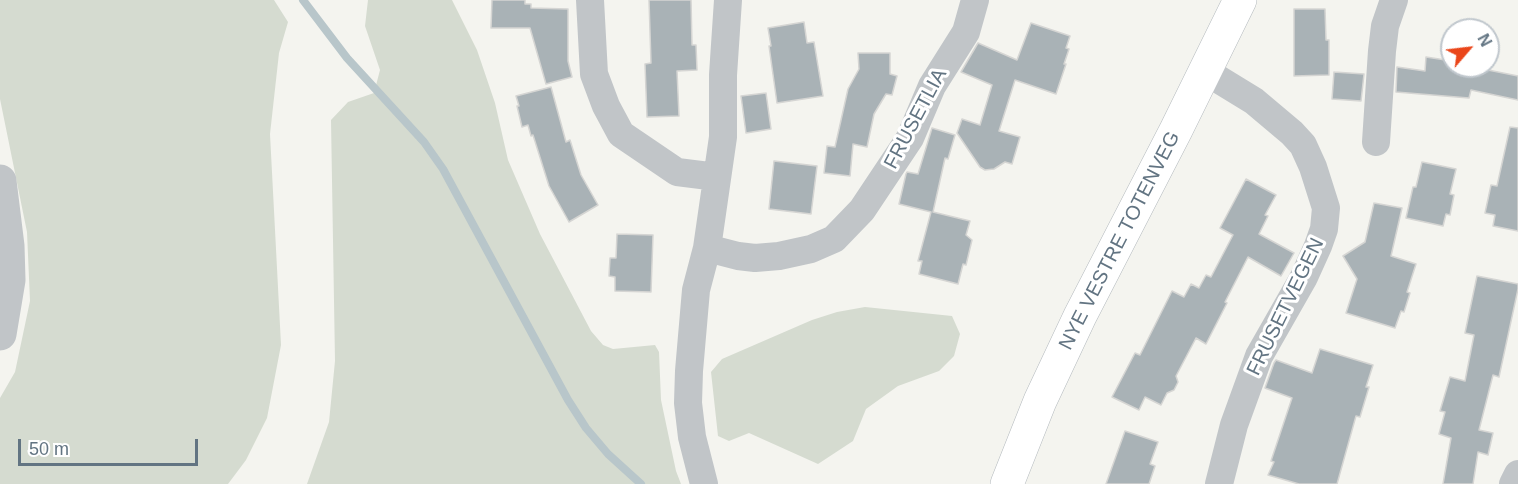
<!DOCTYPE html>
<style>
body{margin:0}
#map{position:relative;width:1518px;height:484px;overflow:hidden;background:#f4f4ef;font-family:Arial,sans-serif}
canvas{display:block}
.north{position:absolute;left:1440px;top:18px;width:60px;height:60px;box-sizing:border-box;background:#fff;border:2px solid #c0c7cd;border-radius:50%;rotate:62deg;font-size:16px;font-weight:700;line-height:24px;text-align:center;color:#627482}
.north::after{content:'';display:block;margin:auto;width:21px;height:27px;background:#ea461a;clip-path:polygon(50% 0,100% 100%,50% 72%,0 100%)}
.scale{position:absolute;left:18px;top:439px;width:180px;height:27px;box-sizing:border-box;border:3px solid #627482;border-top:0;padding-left:8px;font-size:18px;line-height:21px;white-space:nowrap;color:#627482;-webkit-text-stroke:4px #fff;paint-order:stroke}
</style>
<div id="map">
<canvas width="1518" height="484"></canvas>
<div class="north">N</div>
<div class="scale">50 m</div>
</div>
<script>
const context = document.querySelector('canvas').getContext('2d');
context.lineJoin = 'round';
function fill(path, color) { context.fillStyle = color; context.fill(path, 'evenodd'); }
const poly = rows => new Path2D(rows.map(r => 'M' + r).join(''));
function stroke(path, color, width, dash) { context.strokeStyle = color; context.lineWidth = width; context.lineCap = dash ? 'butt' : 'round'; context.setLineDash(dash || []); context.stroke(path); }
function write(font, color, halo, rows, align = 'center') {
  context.font = font + ' Arial,sans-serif'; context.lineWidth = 6; context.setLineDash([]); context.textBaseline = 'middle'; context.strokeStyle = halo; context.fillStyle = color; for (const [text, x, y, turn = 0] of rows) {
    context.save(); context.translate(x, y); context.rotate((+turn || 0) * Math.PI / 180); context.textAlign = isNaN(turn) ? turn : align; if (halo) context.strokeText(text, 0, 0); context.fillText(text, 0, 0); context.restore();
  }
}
fill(poly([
 [0,0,274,0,288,22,279,53,270,134,281,345,267,418,246,460,228,484,0,484,0,398,15,372,30,301,27,232,0,99],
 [368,0,452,0,477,50,495,103,508,160,540,234,591,331,603,345,613,349,655,345,659,352,661,400,676,471,681,484,307,484,329,422,335,361,331,120,348,102,374,93,380,70,365,26],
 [865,307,952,316,960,334,954,356,939,371,898,386,866,409,853,441,818,464,749,433,729,441,718,436,711,372,722,359,812,320,837,312]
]), '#d5dbd0');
stroke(poly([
 [303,0,347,58,424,142,443,169,568,400,586,428,608,454,641,484]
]), '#b8c6ca', 8);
const building = poly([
 [492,0,525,0,525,4,531,4,531,8,568,9,568,61,572,77,546,84,530,28,491,28,492,0],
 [649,0,691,0,692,45,696,45,697,70,677,71,679,116,647,117,645,64,651,63,649,0],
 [1294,9,1325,9,1326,40,1329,40,1329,75,1294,76,1294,9],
 [804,22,807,43,814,42,823,96,777,103,769,46,771,46,768,28,804,22],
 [1031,23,1070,36,1066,48,1069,49,1064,64,1066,64,1056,94,1015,80,999,131,1020,137,1012,164,1005,162,994,169,985,170,980,167,957,133,962,119,980,125,992,85,961,72,978,43,1017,60,1031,23],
 [858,53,890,53,890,74,897,76,892,95,886,94,874,114,867,147,853,144,850,176,824,173,827,146,835,147,848,89,859,69,858,53],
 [1426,57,1452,61,1452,66,1468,66,1518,76,1518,100,1471,90,1469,98,1396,92,1397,67,1425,71,1426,57],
 [1334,72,1364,74,1361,101,1332,99,1334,72],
 [551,87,566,142,570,140,581,175,598,205,569,222,549,186,533,135,531,136,528,125,522,127,517,106,519,106,516,96,551,87],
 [766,93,771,129,746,133,741,96,766,93],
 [1510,127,1518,128,1518,231,1493,226,1495,215,1485,213,1491,185,1497,186,1510,127],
 [932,128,955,135,948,159,945,158,933,212,970,221,966,235,972,240,966,265,963,264,958,284,919,274,922,261,918,261,931,212,899,204,906,174,907,172,918,174,932,128],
 [774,161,817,166,811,214,769,209,774,161],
 [1422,162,1456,169,1450,194,1454,195,1450,215,1446,214,1443,226,1406,218,1413,187,1416,187,1422,162],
 [1246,179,1276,195,1265,215,1268,216,1259,234,1294,253,1281,276,1248,257,1225,302,1227,303,1206,344,1196,338,1176,376,1178,382,1174,390,1167,393,1161,405,1145,397,1139,410,1112,397,1135,353,1140,355,1172,291,1184,297,1191,284,1199,288,1206,275,1211,277,1233,235,1220,228,1246,179],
 [1374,203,1402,208,1391,256,1416,264,1407,292,1410,293,1404,312,1401,311,1395,328,1346,313,1357,279,1343,256,1365,242,1374,203],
 [617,234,653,235,651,292,615,291,615,277,609,276,610,258,616,258,617,234],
 [1477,276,1518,284,1518,289,1499,377,1493,375,1479,430,1493,433,1488,455,1478,452,1473,484,1443,484,1451,438,1439,434,1445,412,1440,411,1450,377,1465,381,1474,335,1465,333,1477,276],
 [1320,349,1373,365,1366,387,1369,387,1360,417,1356,416,1337,484,1299,484,1268,475,1274,462,1271,461,1292,398,1265,388,1274,363,1276,360,1312,373,1320,349],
 [1125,431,1158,442,1150,464,1155,466,1149,484,1106,484,1125,431]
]);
fill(building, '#a9b2b6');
stroke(building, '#d5d5d3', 1.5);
const secondary = poly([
 [1007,484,1040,401,1080,316,1176,130,1240,0]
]);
stroke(secondary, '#b3b9bd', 34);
stroke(poly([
 [590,0,594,74,606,106,621,134,677,172,717,177],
 [1205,71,1254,101,1292,133,1303,145,1313,167,1326,208,1324,229,1318,246,1304,277,1259,356,1234,425,1219,484],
 [1376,142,1382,51,1385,26,1394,0],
 [707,248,738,256,755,258,779,256,811,249,834,239,862,210,910,138,932,86,966,32,975,0],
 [704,484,692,437,688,403,689,371,696,290,707,248,723,137,723,75,728,0],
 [1513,484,1518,474]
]), '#c1c5c8', 28);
stroke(poly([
 [0,181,8,246,9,280,0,334]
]), '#c1c5c8', 33);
stroke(secondary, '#fff', 33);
write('20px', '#627482', '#fff', [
 ["FRUSETLIA",916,119,-62],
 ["NYE VESTRE TOTENVEG",1120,241,-63],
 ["FRUSETVEGEN",1286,307,-64]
]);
</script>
